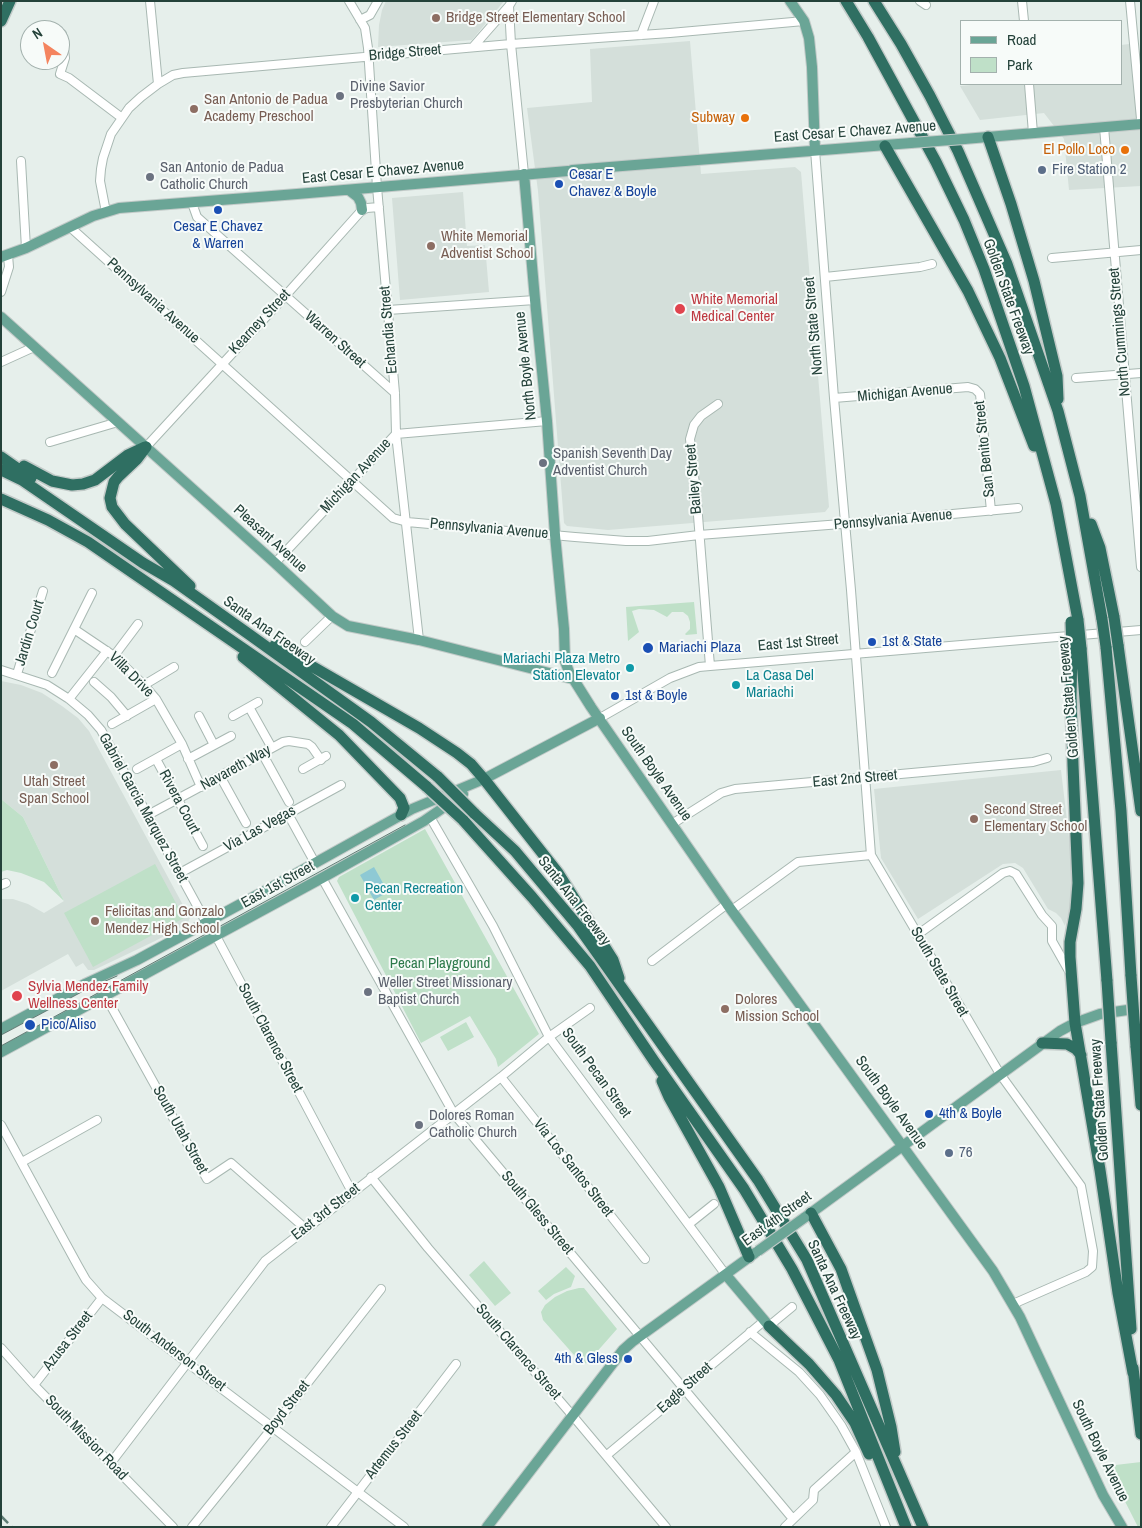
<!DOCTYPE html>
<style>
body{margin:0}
#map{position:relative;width:1142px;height:1528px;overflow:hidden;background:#e6efeb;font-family:"Archivo Narrow",sans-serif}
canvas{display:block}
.frame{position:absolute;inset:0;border:2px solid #24423a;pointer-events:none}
.legend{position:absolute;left:960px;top:20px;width:162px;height:65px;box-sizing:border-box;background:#f7fbf9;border:1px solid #a3b1ad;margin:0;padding:6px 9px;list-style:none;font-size:15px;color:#24423a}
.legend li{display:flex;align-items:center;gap:10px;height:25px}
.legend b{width:25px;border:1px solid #a3b1ad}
.north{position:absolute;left:20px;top:20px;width:50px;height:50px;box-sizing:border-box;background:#f7fbf9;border:1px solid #a3b1ad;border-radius:50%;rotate:327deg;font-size:14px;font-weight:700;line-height:20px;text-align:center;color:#24423a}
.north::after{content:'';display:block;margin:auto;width:18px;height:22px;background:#f4845f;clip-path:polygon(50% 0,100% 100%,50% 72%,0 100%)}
</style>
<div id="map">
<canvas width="1142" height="1528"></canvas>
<div class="frame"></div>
<ul class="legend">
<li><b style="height:6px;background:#6aa596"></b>Road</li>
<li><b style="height:14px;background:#bfe0c8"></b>Park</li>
</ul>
<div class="north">N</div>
</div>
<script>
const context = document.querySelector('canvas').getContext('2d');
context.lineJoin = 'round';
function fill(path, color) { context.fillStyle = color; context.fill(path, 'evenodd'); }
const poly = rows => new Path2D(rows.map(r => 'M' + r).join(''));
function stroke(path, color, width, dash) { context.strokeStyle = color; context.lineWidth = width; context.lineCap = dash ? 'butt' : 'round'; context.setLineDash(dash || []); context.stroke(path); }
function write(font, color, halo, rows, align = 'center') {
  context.font = font + ' "Archivo Narrow",sans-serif'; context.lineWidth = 4; context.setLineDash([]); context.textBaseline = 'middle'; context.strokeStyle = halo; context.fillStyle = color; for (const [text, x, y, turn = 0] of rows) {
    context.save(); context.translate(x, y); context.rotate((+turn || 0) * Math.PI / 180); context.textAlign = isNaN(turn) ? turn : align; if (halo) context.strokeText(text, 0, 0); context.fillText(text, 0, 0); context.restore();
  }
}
fill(poly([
 [386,1,504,1,472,40,378,47,379,25,382,10],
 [690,41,701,174,795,167,801,172,829,507,825,512,608,530,567,526,564,523,538,191,527,108,592,102,590,49],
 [1138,43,1141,58,1141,186,1069,190,1064,139,1044,113,980,120,960,86,981,84,1121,84,1121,45],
 [463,192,467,246,485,245,489,292,400,300,392,198],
 [1,681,21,685,42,693,62,706,78,718,89,731,190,918,187,924,155,941,94,970,88,970,83,963,76,967,68,954,1,991,1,899,13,899,28,904,44,913,64,901,23,817,1,799],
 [1061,770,1070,846,1073,896,1065,926,1061,918,1056,913,1048,909,1023,868,1015,863,1003,864,918,919,881,858,874,789]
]), '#d4dfda');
fill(poly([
 [694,602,697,634,686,635,685,634,690,629,690,622,688,616,683,612,672,612,667,617,654,610,639,609,632,611,639,632,628,641,626,607],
 [1,799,23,817,64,901,44,882,21,873,7,870,1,872],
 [425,829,539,1034,498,1067,496,1059,470,1016,421,1043,337,881,339,877],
 [155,864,184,918,93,967,64,913],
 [466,1022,474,1037,448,1051,440,1037],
 [484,1261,511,1293,495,1306,469,1275],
 [566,1267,575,1276,571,1287,554,1294,546,1300,538,1291],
 [579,1288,584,1288,617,1329,587,1363,582,1364,543,1320,541,1312,545,1305,555,1297,567,1291],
 [1141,1462,1141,1527,1138,1527,1107,1466]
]), '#bfe0c8');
fill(poly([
 [374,867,388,892,374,900,360,875]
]), '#8ec9d4');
const minor = poly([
 [150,1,158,84],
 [349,1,365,28,368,48,377,187,395,393,396,434,419,640],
 [512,1,509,6,511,44,524,174],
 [920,1,926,5],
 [1022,1,1024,21],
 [1130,1,1141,119],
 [360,20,370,15,378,1],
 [62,34,65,58,60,74,69,78,122,118],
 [641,35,654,1],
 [473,47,509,6],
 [1029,84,1033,133],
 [1104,127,1141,567],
 [815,150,834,398,851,590,871,855,1000,1074,1081,1186,1093,1251,1092,1267,1086,1272,1013,1304],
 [21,161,26,248],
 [192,203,197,217,395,393],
 [106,212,100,181,101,169,103,158,111,134,129,108,141,97,158,84,173,75,183,73,511,44,670,33,804,21],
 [70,227,393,518,407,522,575,537,626,541,648,541,699,535,854,523,1018,508],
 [1052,258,1141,250],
 [825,277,920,267,932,264],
 [1,292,9,267,8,255],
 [388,310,535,300],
 [1,362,34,347],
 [1076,378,1141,373],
 [834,398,968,387,975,389,980,394,991,511],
 [50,442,118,422],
 [146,447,286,295,362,210,367,208,379,207],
 [275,563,396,434,547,421],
 [74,629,114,656,144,685,156,699,182,744,201,787],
 [305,642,332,616],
 [114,656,138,624],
 [710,666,697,503,690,439,694,425,701,416,718,404],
 [1,670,47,685,69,699,88,715,101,730,206,922,216,936,352,1192],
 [52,673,92,593],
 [17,674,43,591],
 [94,682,111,697,127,716],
 [144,685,174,667],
 [69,699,107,651],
 [249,707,272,748],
 [199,716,214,745],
 [233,716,258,702],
 [600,718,670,678,699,667,710,666,1141,630],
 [112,724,156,699],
 [262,753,289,802],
 [156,759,203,846],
 [188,759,231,736],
 [137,769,182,744],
 [303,769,326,756],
 [220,776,246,823],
 [288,814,315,863],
 [148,815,283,742,289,741,308,744,312,747,321,760],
 [430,817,493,926,549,1037,726,1275],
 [672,824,721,793,735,789,1033,762,1047,758],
 [180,873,341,785],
 [322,878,454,1114,793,1519],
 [1,885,6,883],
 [732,910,798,862,871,855],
 [917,935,1003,873,1010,871,1016,874,1042,915,1052,926,1052,941,1069,971],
 [652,961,727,904],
 [96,979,207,1179,231,1163,306,1229],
 [501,1077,645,1259],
 [1,1125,78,1266,86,1280,102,1298,404,1527],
 [22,1162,97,1120],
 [371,1177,428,1248,572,1415,666,1527],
 [689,1224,714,1204],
 [769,1326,792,1307],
 [750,1332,799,1372,820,1395,841,1425,856,1452,886,1527],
 [1,1348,34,1385,173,1527],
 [34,1385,102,1298],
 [607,1455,680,1394,684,1388,764,1321],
 [110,1464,265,1261,501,1077,549,1037,590,1008],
 [192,1527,273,1427,381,1289],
 [331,1527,456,1364],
 [785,1527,813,1500,814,1490,856,1452]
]);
const major = poly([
 [790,1,804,21,809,38,812,67,815,150],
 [964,139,1141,124],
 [572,170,911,143],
 [524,174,535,300,547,421,555,535,564,629,565,661,569,672,591,707,727,904,993,1271,1020,1317,1103,1495,1122,1527],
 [349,190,358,197,361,203,362,210],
 [1,257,26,248,93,216,119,208,297,194,568,171],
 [1,317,275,563,332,616,348,626,419,640,573,679],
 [1,1029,85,984,137,960,272,887,412,809,484,779,600,718],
 [1,1052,322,878,424,821,463,794],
 [804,1218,1060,1031,1075,1023,1100,1014,1141,1008],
 [726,1275,769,1326],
 [487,1527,623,1350,632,1342,755,1253]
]);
const highway = poly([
 [846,1,868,37,936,162,964,220,984,269,1024,386,1056,504,1078,620],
 [874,1,901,44,930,96,958,151,1007,264,1058,411,1080,496,1102,619],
 [1,21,10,1],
 [988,137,1011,204,1034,281,1057,376,1058,399],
 [885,146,968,291,1000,358,1034,446],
 [146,447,137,459,118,477,114,482,110,498,112,507,125,524,190,586],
 [1,457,31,478],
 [24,466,52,481,72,485,83,484,95,480,128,455,145,447],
 [1,470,22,480,143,563,174,581,250,635,371,722,438,777],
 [1,499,48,520,88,542,353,724,427,787],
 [1091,524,1100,548,1114,617],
 [275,645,419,728,457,753,471,764,484,779,558,873,613,960,619,978],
 [1118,645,1141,811],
 [1106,647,1121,811,1131,976],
 [1072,648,1071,696,1073,765,1078,883,1076,909,1070,942,1070,957,1075,1023,1100,1170,1118,1293,1133,1373],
 [1081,648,1107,981],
 [243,657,339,735,400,798,404,808,401,815],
 [474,813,515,851,578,926,758,1180,807,1260,923,1527],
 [463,820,532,897,590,966,654,1061,744,1189,792,1269,839,1360,906,1527],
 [1111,1042,1131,1329],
 [1042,1043,1067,1044,1076,1049,1081,1055],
 [1136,1046,1141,1105],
 [662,1081,669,1097,719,1187,749,1257],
 [811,1213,841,1269,877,1370,891,1427,895,1452],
 [769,1326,809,1364,836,1395,855,1423,869,1454],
 [1133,1368,1141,1434]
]);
stroke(minor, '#a8b8b2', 10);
stroke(major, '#c2cac8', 12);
stroke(highway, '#c2cac8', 14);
stroke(minor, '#fff', 8);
stroke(major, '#6aa596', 10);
stroke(highway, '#2f6f62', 11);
stroke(poly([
 [1,1035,87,989,117,976],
 [1,1046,405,825]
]), '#5f7d75', 1);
stroke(poly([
 [1,1516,12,1527]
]), '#5f7d75', 2.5, [10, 5]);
const majorBridge = poly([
 [911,143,964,139],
 [758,1251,804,1218]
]);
const highwayBridge = poly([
 [1114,617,1118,645],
 [1102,619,1106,647],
 [1078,620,1081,648],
 [1071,622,1072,648],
 [438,777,474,813],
 [427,787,463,820],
 [1131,976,1136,1046],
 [1107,981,1111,1042]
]);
stroke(majorBridge, '#c2cac8', 12, []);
stroke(highwayBridge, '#c2cac8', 14, []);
stroke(majorBridge, '#6aa596', 10);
stroke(highwayBridge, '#2f6f62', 11);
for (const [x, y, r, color] of [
 [436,18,5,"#8d6e63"],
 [340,96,5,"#6b7280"],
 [194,109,5,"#8d6e63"],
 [745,118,5,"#e8710a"],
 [1125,150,5,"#e8710a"],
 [1042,170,5,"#5c6f8a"],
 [150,177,5,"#6b7280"],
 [559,184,5,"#1a4fb4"],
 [218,210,5,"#1a4fb4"],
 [431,246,5,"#8d6e63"],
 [680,309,6,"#e0444e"],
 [543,463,5,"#6b7280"],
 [872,642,5,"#1a4fb4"],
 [648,648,6,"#1a4fb4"],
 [630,668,5,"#0f9aa8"],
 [736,685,5,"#0f9aa8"],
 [615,696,5,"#1a4fb4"],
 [54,765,5,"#8d6e63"],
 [974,819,5,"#8d6e63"],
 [355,898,5,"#0f9aa8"],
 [95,921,5,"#8d6e63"],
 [368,992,5,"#6b7280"],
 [17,996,6,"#e0444e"],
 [725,1009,5,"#8d6e63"],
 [30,1025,6,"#1a4fb4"],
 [929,1114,5,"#1a4fb4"],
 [419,1125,5,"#6b7280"],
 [949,1153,5,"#5c6f8a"],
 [628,1359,5,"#1a4fb4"]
]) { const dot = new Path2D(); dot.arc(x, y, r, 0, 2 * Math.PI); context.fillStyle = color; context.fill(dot); stroke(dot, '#f7fbf9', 2); }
write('15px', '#785e54', '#f7fbf9', [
 ["Bridge Street Elementary School",446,18],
 ["San Antonio de Padua",204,100],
 ["Academy Preschool",204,117],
 ["White Memorial",441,237],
 ["Adventist School",441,254],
 ["Utah Street",54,782,"center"],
 ["Span School",54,799,"center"],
 ["Second Street",984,810],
 ["Elementary School",984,827],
 ["Felicitas and Gonzalo",105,912],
 ["Mendez High School",105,929],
 ["Dolores",735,1000],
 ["Mission School",735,1017]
], 'left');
write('15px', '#24423a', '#f7fbf9', [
 ["Bridge Street",405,53,-5],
 ["East Cesar E Chavez Avenue",855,132,-4],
 ["East Cesar E Chavez Avenue",383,172,-5],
 ["Golden State Freeway",1008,297,70],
 ["Pennsylvania Avenue",153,301,42],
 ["Kearney Street",260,322,-47],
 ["North State Street",814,326,-95],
 ["Echandia Street",389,330,-95],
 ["North Cummings Street",1120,332,-95],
 ["Warren Street",335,340,42],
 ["North Boyle Avenue",526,366,-96],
 ["Michigan Avenue",905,393,-5],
 ["San Benito Street",985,449,-96],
 ["Michigan Avenue",356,476,-47],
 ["Bailey Street",694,479,-95],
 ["Pennsylvania Avenue",893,520,-5],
 ["Pennsylvania Avenue",489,529,5],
 ["Pleasant Avenue",270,539,42],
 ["Santa Ana Freeway",269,631,35],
 ["Jardin Court",30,633,-73],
 ["East 1st Street",798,643,-5],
 ["Villa Drive",131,675,45],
 ["Golden State Freeway",1069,697,-95],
 ["Navareth Way",236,768,-29],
 ["South Boyle Avenue",656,774,55],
 ["East 2nd Street",855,779,-5],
 ["Rivera Court",179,802,62],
 ["Gabriel Garcia Marquez Street",143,808,61],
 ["Via Las Vegas",260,829,-29],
 ["East 1st Street",278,885,-29],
 ["Santa Ana Freeway",574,901,52],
 ["South State Street",939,972,60],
 ["South Clarence Street",270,1038,62],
 ["South Pecan Street",596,1073,54],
 ["Golden State Freeway",1100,1100,-94],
 ["South Boyle Avenue",891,1103,54],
 ["South Utah Street",180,1130,61],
 ["Via Los Santos Street",573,1168,52],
 ["East 3rd Street",326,1212,-38],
 ["South Gless Street",537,1213,50],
 ["East 4th Street",777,1219,-36],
 ["Santa Ana Freeway",834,1290,65],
 ["Azusa Street",68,1341,-52],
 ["South Anderson Street",174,1351,37],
 ["South Clarence Street",518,1352,49],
 ["Eagle Street",685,1388,-42],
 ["Boyd Street",287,1408,-52],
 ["South Mission Road",86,1438,46],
 ["Artemus Street",394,1445,-52],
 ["South Boyle Avenue",1100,1451,64]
]);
write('15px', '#5b616d', '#f7fbf9', [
 ["Divine Savior",350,87],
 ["Presbyterian Church",350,104],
 ["San Antonio de Padua",160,168],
 ["Catholic Church",160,185],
 ["Spanish Seventh Day",553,454],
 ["Adventist Church",553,471],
 ["Weller Street Missionary",378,983],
 ["Baptist Church",378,1000],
 ["Dolores Roman",429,1116],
 ["Catholic Church",429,1133]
], 'left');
write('15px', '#c56008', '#f7fbf9', [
 ["Subway",735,118],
 ["El Pollo Loco",1115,150]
], 'right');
write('15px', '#4e5e75', '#f7fbf9', [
 ["Fire Station 2",1052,170],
 ["76",959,1153]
], 'left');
write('15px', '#164399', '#f7fbf9', [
 ["Cesar E",569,175],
 ["Chavez & Boyle",569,192],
 ["Cesar E Chavez",218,227,"center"],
 ["& Warren",218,244,"center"],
 ["1st & State",882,642],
 ["Mariachi Plaza",659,648],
 ["1st & Boyle",625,696],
 ["Pico/Aliso",41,1025],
 ["4th & Boyle",939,1114],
 ["4th & Gless",618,1359,"right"]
], 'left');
write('15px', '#be3a42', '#f7fbf9', [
 ["White Memorial",691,300],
 ["Medical Center",691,317],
 ["Sylvia Mendez Family",28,987],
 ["Wellness Center",28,1004]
], 'left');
write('15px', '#0d838f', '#f7fbf9', [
 ["Mariachi Plaza Metro",620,659,"right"],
 ["Station Elevator",620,676,"right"],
 ["La Casa Del",746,676],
 ["Mariachi",746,693],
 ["Pecan Recreation",365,889],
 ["Center",365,906]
], 'left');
write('15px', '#2d7a4b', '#f7fbf9', [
 ["Pecan Playground",440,964]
]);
</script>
